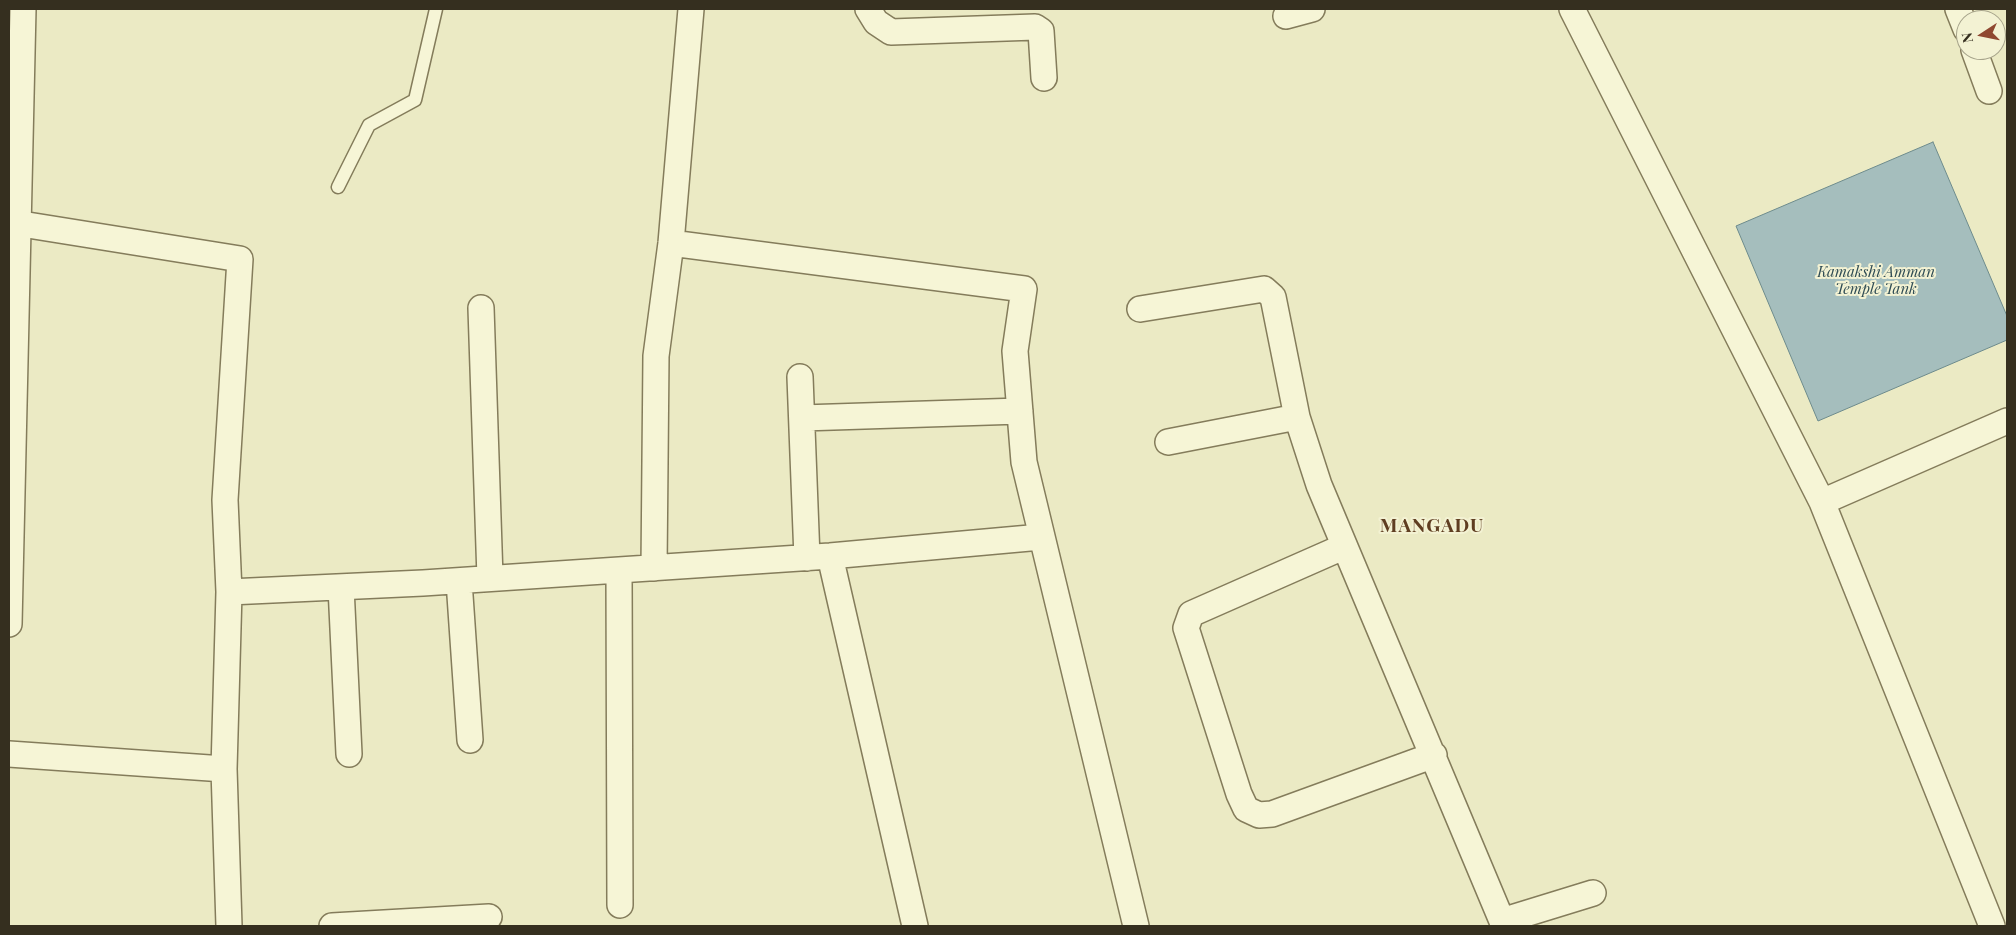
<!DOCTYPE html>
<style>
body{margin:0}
#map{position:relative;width:2016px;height:935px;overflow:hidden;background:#ebeac4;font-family:"Playfair Display",serif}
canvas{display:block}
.frame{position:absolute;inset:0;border:10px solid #352f1f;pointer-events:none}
.north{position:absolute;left:1956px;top:10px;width:50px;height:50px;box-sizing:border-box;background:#f3f2d3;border:1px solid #a7a48b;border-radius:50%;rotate:259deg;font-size:14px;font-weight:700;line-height:20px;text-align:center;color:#352f1f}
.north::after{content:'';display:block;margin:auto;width:18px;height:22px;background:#8f4830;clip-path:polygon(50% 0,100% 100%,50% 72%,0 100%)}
</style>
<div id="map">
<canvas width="2016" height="935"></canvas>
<div class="frame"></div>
<div class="north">N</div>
</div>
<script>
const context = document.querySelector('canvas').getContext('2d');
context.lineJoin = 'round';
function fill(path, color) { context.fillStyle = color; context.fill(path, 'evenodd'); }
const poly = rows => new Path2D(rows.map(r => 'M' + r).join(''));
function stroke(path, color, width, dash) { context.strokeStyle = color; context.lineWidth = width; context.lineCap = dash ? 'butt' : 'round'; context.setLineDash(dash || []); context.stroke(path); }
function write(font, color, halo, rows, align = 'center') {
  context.font = font + ' "Playfair Display",serif'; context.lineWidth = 4; context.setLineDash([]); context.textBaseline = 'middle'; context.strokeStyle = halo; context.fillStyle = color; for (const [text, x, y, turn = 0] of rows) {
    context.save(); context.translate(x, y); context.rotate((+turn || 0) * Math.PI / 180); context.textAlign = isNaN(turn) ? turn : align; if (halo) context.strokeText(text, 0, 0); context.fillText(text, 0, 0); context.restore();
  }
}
const water = poly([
 [1933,142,2007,316,2007,340,1818,421,1736,226,1933,142]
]);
fill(water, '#a5bebd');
stroke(water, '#6d8b8c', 1);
const service = poly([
 [338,187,369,125,415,100,436,9]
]);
const minor = poly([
 [868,9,876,22,891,32,1035,27,1041,31,1044,78],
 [1572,9,1822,502,1992,926],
 [1958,9,1966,29],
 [1286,16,1312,9],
 [1974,50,1989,91],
 [9,222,240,259,225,500,229,592,224,769],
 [671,243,1024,289,1015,351,1024,462,1136,926],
 [481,308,490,578],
 [1140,309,1264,289,1273,297,1297,417,1319,485,1502,921],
 [800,377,807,558],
 [802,418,1020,411],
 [1168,442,1297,417],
 [1822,502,2007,421],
 [1343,547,1191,614,1186,628,1239,794,1246,809,1259,815,1272,814,1434,755],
 [830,556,915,926],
 [654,568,656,356,671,243,691,9],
 [619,570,620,905],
 [459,581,470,740],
 [341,587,349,754],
 [229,592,423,583,830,556,1041,537],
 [9,624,23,9],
 [9,754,224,769,229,926],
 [332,926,489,917],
 [1503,926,1502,921,1593,893]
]);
stroke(service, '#847c5b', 15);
stroke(minor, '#847c5b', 28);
stroke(service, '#f6f5d6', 12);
stroke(minor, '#f6f5d6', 25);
write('italic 15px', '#2f4c54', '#f3f2d3', [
 ["Kamakshi Amman",1876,272],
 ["Temple Tank",1876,289]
]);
context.letterSpacing = '1px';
write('bold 19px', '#5f3e21', '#f3f2d3', [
 ["MANGADU",1432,526]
]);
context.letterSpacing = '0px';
</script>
